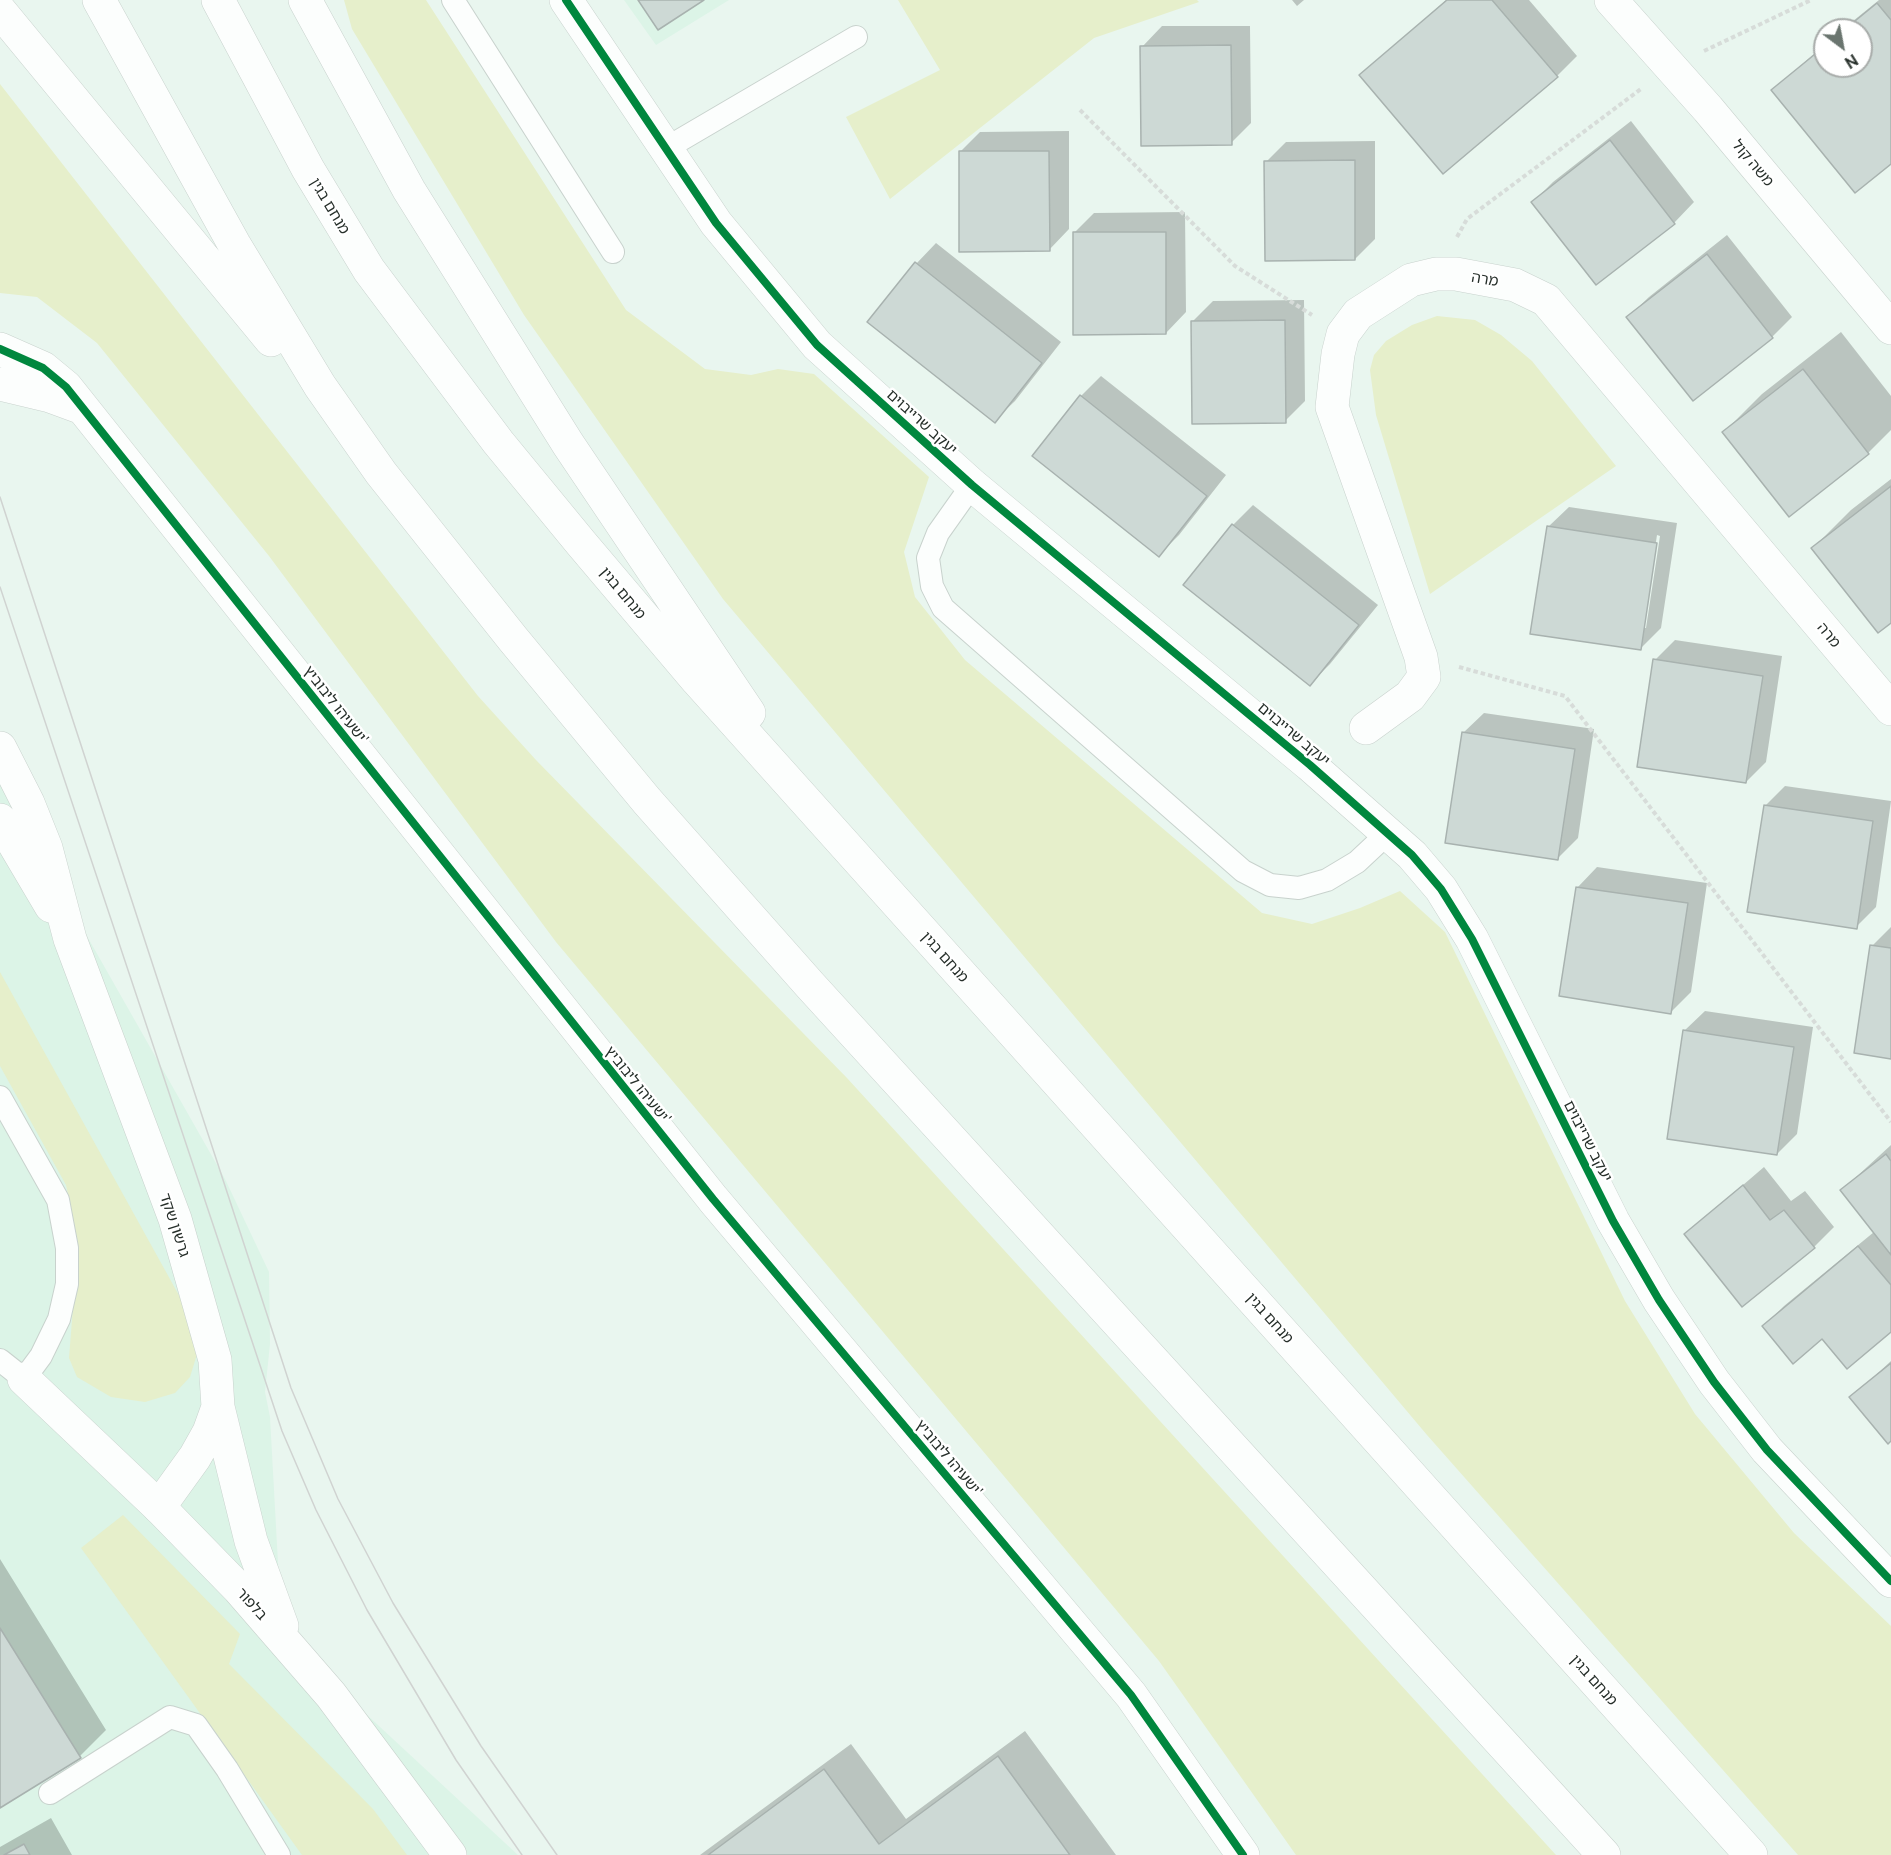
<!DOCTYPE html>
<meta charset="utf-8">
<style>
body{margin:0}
#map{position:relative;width:1891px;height:1855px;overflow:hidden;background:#e9f6ef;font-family:Ubuntu,sans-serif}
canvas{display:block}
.north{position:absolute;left:1813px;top:18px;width:60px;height:60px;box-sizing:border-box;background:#fff;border:2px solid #a8acaa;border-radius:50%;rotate:148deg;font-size:16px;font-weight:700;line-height:24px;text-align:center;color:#262f2a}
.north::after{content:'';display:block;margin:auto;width:21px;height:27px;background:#6a756f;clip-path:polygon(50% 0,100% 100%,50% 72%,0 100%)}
</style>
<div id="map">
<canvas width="1891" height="1855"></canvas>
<div class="north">N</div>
</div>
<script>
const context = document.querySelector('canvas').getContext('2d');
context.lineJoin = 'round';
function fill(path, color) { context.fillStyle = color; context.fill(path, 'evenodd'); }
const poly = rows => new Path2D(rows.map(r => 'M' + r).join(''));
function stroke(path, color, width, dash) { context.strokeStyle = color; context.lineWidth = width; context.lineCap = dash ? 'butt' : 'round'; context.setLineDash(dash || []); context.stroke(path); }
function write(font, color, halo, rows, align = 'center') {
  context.font = font + ' Ubuntu,"Noto Sans Hebrew",sans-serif'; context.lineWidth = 5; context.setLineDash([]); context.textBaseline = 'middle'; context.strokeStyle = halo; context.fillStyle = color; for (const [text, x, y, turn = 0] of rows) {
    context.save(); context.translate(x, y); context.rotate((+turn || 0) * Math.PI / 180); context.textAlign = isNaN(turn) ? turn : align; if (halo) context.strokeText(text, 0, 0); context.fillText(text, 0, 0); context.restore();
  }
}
fill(poly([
 [624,0,729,0,656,45],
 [0,783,225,1179,269,1272,270,1344,265,1392,270,1417,282,1636,518,1855,0,1855]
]), '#dcf4e7');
fill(poly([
 [344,0,426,0,626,310,705,369,751,375,778,369,814,374,929,477,904,552,915,597,965,660,1262,913,1312,924,1360,908,1400,891,1445,932,1625,1301,1695,1414,1794,1533,1891,1626,1891,1855,1798,1855,1427,1435,723,599,524,315,352,29],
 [898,0,1197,0,1199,2,1094,38,890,199,846,117,940,70],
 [0,84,478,696,536,760,847,1078,1556,1855,1296,1855,1159,1661,556,942,269,556,97,343,37,297,0,293],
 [1437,316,1475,320,1501,335,1532,361,1616,466,1430,594,1376,415,1370,370,1374,355,1386,341,1412,325],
 [0,972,181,1299,198,1351,190,1377,175,1393,145,1402,111,1397,77,1377,69,1358,78,1243,66,1185,0,1066],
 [123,1515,240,1634,229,1664,373,1809,407,1855,302,1855,81,1548]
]), '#e6efcb');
fill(poly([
 [1292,0,1304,0,1297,6],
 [1446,0,1529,0,1577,56,1557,76,1361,76],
 [1879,0,1891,0,1891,162,1773,90,1825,44,1825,66,1861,66,1861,30,1842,30],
 [1162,26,1250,26,1251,123,1231,143,1142,47],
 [1631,121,1694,202,1674,223,1597,283,1533,202,1553,182],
 [1069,131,1069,229,1049,250,960,152,980,132],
 [1375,141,1375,239,1355,259,1266,162,1286,142],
 [1185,212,1186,312,1166,333,1074,233,1094,213],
 [1727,235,1792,317,1772,337,1628,317,1649,297],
 [936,243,1061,342,1015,401,994,421,916,264],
 [1304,300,1305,401,1285,421,1193,321,1213,301],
 [1841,332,1891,396,1891,430,1868,453,1789,515,1724,432,1762,394],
 [1101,376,1226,475,1179,535,1159,555,1081,396],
 [1891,479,1891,621,1813,548,1851,510],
 [1253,505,1378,605,1330,664,1310,684,1233,525],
 [1569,507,1677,523,1661,628,1640,649,1548,527],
 [1657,535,1660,536,1646,628,1643,628],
 [1675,640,1782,656,1766,762,1746,782,1655,660],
 [1484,713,1594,729,1578,838,1558,858,1463,733],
 [1785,786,1891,801,1876,907,1856,927,1765,806],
 [1597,867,1707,883,1691,992,1671,1012,1577,888],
 [1891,927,1891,1057,1872,946],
 [1705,1011,1813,1027,1797,1134,1777,1154,1684,1031],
 [1891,1145,1891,1330,1823,1337,1764,1326,1784,1306,1874,1232,1842,1190],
 [1764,1167,1791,1201,1805,1191,1834,1227,1814,1247,1686,1234],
 [1891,1361,1891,1439,1851,1398],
 [0,1559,106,1730,80,1756,0,1806],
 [1025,1731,1116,1855,700,1855,851,1744,906,1819],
 [51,1818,72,1855,0,1855,0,1847]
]), '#0003');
const building = poly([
 [638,0,704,0,658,30,638,0],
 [1447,0,1492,0,1558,77,1443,174,1359,75,1447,0],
 [1877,3,1891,20,1891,164,1855,193,1771,90,1825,46,1825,66,1861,66,1861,30,1844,30,1877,3],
 [1231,45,1232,145,1141,146,1140,46,1231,45],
 [1610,140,1675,224,1596,285,1531,202,1610,140],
 [959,151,1049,151,1050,251,959,252,959,151],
 [1355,160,1355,260,1265,261,1264,161,1355,160],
 [1073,232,1166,232,1166,334,1073,335,1073,232],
 [1707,254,1773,338,1693,401,1626,317,1707,254],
 [915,262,1042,363,995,423,867,322,915,262],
 [1285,320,1286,423,1192,424,1191,321,1285,320],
 [1803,369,1869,454,1789,517,1722,432,1803,369],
 [1080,395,1207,496,1159,557,1032,456,1080,395],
 [1891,486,1891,623,1878,633,1811,548,1891,486],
 [1232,524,1359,625,1310,686,1183,585,1232,524],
 [1547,526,1657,543,1641,650,1530,634,1547,526],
 [1653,659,1763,676,1746,783,1637,767,1653,659],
 [1462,732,1575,749,1558,860,1445,843,1462,732],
 [1764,805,1873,821,1857,929,1747,912,1764,805],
 [1576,887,1688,903,1671,1014,1559,996,1576,887],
 [1870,945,1891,948,1891,1059,1854,1053,1870,945],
 [1683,1030,1794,1047,1777,1155,1667,1139,1683,1030],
 [1886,1154,1891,1161,1891,1255,1840,1190,1886,1154],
 [1743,1185,1770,1220,1784,1210,1815,1248,1742,1307,1684,1234,1743,1185],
 [1858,1246,1891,1285,1891,1332,1847,1369,1822,1339,1793,1364,1762,1326,1858,1246],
 [1891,1363,1891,1441,1888,1444,1849,1397,1891,1363],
 [0,1628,81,1758,0,1808,0,1628],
 [998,1756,1070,1855,708,1855,824,1769,879,1844,998,1756],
 [24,1844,30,1855,4,1855,24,1844]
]);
fill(building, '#cdd9d5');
stroke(building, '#a8b2af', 1.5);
const lane = poly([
 [453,0,613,252],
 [665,149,856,37],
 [972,485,938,533,928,558,932,586,943,608,1243,871,1270,885,1299,888,1327,880,1357,862,1388,833],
 [0,1097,58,1200,67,1248,67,1284,59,1319,41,1356,24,1379,0,1360],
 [50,1793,170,1717,196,1725,227,1769,279,1855]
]);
const street = poly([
 [566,0,716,223,817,345,972,485,1310,765,1412,855,1441,889,1472,939,1613,1221,1659,1300,1714,1382,1767,1450,1891,1581],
 [1611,0,1708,109,1891,328],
 [0,349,43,368,66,387,713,1199,1131,1695,1243,1855],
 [0,384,50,396,80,407],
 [1366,728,1410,696,1424,677,1421,657,1332,407,1338,354,1343,334,1358,314,1411,280,1436,274,1456,274,1515,285,1546,300,1891,709],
 [24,1379,159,1507]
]);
const secondary = poly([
 [0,748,28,803,46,848,70,939,175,1219,215,1360,218,1407,209,1432,195,1457,159,1507,239,1589,331,1695,450,1855],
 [0,820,51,906],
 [218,1407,251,1541,282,1626]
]);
const highway = poly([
 [99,0,234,244,320,386,381,473,513,639,647,801,810,985,1604,1855],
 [218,0,308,169,369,270,498,442,581,543,697,680,1751,1855],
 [305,0,409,190,568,444,749,713],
 [0,11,271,340]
]);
stroke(lane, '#c8d2cd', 24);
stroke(street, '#c8d2cd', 34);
stroke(secondary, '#c8d2cd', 34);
stroke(highway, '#c8d2cd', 34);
stroke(poly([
 [1704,51,1811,0],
 [1080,110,1235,266,1312,315],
 [1457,237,1467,219,1641,89],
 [1459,667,1565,696,1891,1122]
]), '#d7dcd9', 4, [4.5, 3]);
stroke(lane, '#fcfefd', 22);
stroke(street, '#fcfefd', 33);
stroke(secondary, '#fcfefd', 33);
stroke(highway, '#fcfefd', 33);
stroke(poly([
 [0,497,291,1388,338,1499,393,1603,481,1746,557,1855],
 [0,587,282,1431,316,1510,367,1610,456,1760,522,1855]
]), '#d0d3d1', 1.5);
stroke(poly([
 [566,0,716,223,817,345,972,485,1310,765,1412,855,1441,889,1472,939,1613,1221,1659,1300,1714,1382,1767,1450,1891,1581],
 [0,349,43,368,66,387,713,1199,1131,1695,1243,1855]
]), '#00873e', 8);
write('15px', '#262f2a', '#fff', [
 ["משה קול",1753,163,50],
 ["מנחם בגין",330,206,59],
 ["מרה",1485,279,10],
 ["יעקב שרייבוים",922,422,42],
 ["מנחם בגין",623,593,50],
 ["מרה",1829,635,50],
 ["ישעיהו ליבוביץ'",336,705,52],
 ["יעקב שרייבוים",1294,734,40],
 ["מנחם בגין",945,957,48],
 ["ישעיהו ליבוביץ'",638,1085,51],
 ["יעקב שרייבוים",1588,1141,63],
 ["גרשון שקד",175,1225,72],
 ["מנחם בגין",1270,1318,48],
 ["ישעיהו ליבוביץ'",949,1458,50],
 ["בלפור",252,1604,48],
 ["מנחם בגין",1594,1680,48]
]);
</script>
